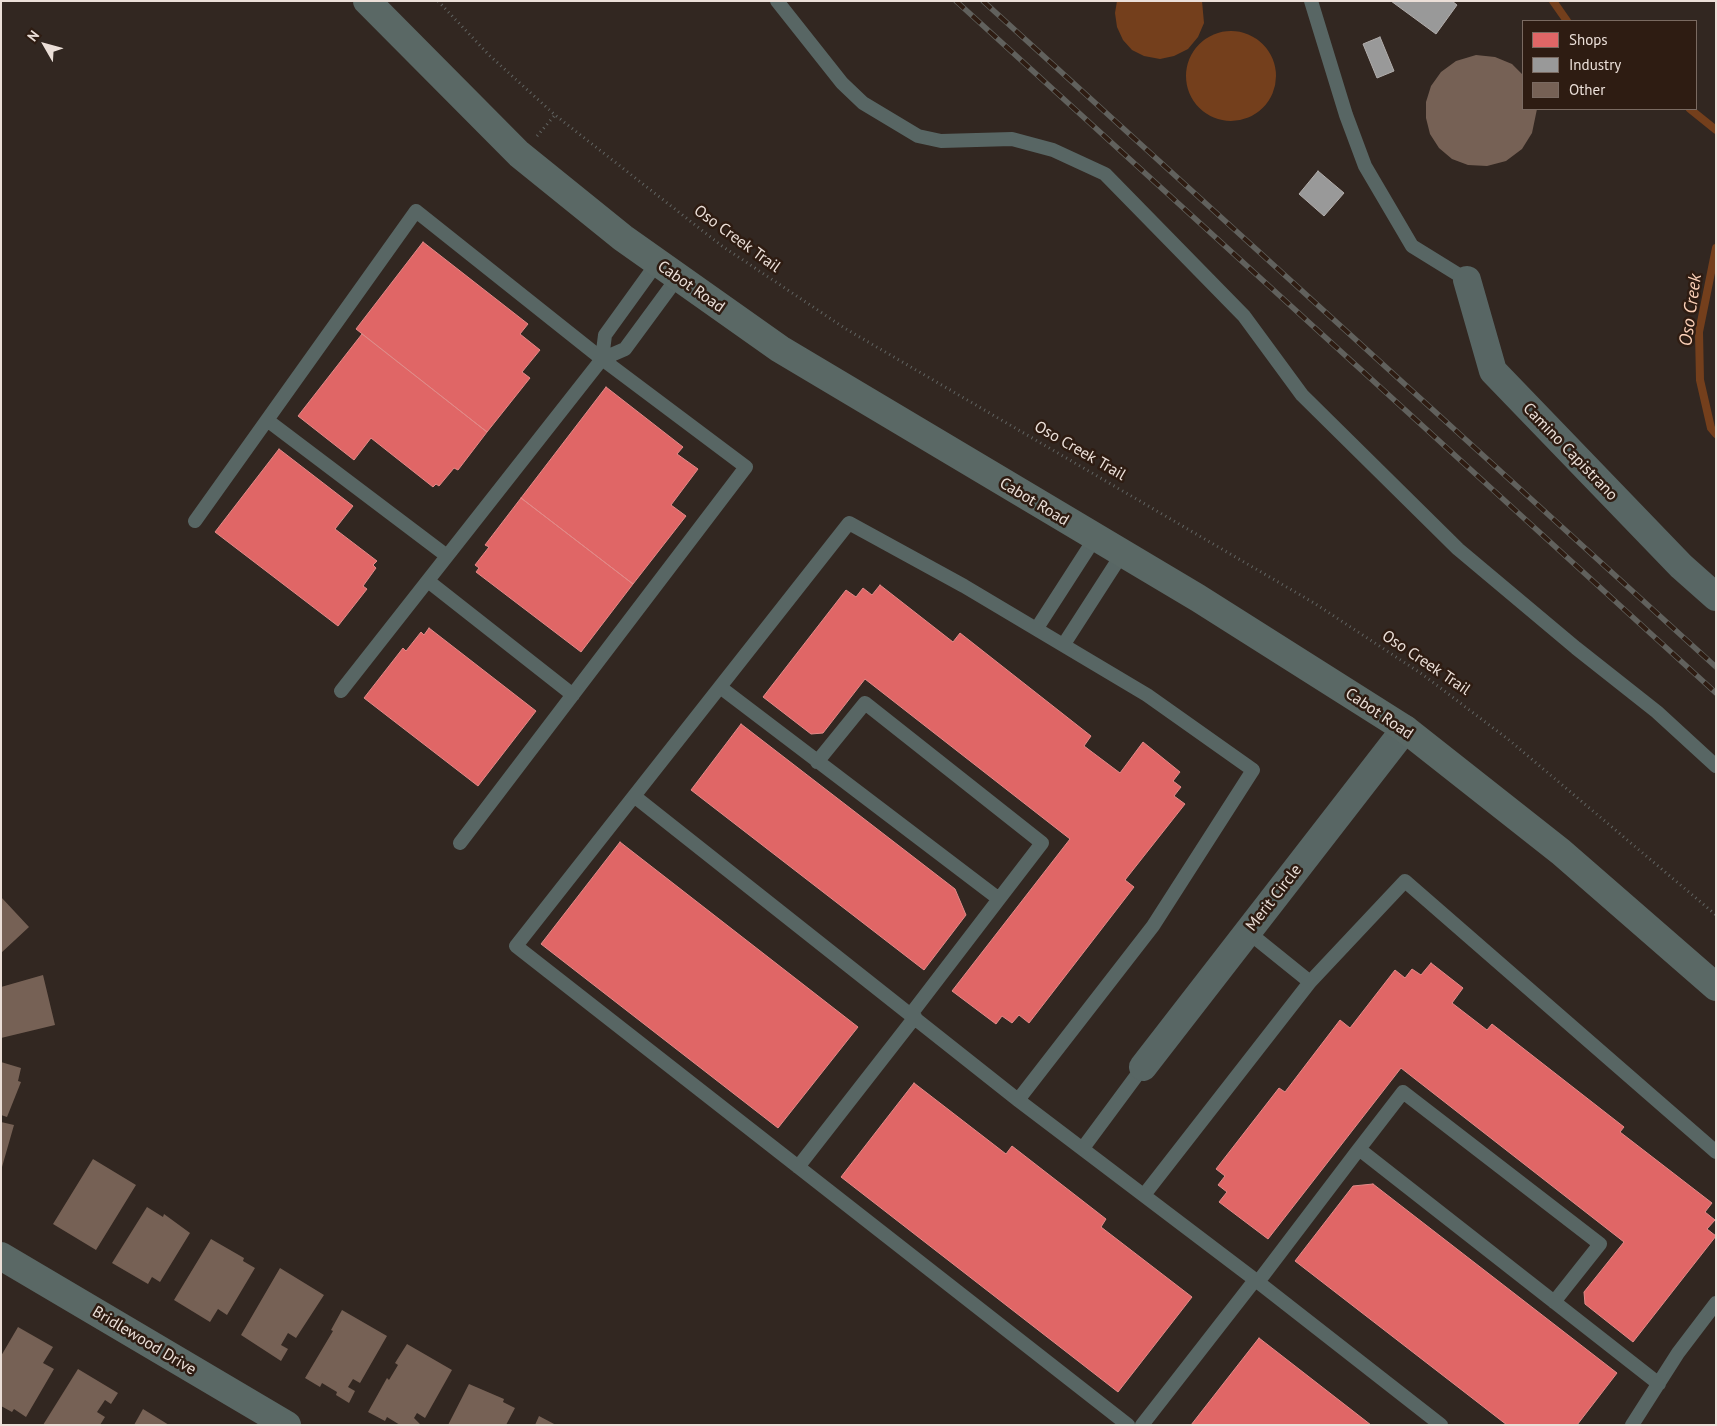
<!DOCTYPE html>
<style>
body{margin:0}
#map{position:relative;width:1717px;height:1426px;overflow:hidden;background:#322721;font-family:"PT Sans",sans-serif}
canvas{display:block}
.frame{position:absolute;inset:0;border:2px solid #ebdfd8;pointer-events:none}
.legend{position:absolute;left:1522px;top:20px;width:175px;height:90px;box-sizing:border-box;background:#2e1c12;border:1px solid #7a6a61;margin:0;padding:6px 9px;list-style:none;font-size:15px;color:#ebdfd8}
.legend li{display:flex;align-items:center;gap:10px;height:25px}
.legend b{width:25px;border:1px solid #7a6a61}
.north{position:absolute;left:20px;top:20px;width:50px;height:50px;-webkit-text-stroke:4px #2e1c12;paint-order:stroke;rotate:308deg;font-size:14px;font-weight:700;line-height:20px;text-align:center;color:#ebdfd8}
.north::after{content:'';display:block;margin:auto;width:18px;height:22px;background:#ebdfd8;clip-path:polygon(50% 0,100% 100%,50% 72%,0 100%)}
</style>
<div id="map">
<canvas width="1717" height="1426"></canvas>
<div class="frame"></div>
<ul class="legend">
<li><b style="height:14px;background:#e06666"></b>Shops</li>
<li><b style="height:14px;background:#999"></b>Industry</li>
<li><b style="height:14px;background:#766155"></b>Other</li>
</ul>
<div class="north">N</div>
</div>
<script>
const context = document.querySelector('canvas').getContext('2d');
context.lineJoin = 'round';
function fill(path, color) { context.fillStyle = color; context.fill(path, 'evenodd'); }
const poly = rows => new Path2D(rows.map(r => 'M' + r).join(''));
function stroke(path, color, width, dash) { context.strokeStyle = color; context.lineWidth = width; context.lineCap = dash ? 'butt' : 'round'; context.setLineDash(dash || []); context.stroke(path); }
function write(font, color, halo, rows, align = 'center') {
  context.font = font + ' "PT Sans",sans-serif'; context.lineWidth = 5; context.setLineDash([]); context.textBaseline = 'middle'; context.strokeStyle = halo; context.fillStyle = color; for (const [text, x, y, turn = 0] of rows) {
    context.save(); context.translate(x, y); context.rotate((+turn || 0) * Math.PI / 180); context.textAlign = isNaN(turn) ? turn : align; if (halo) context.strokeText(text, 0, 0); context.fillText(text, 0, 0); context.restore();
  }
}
fill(poly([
 [1117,1,1202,1,1204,23,1198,37,1188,49,1174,56,1160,59,1144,56,1132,50,1123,40,1117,27,1115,13],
 '1186 76a45 45 0 1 1 90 0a45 45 0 1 1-90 0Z'
]), '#743f1c');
const shops = poly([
 [423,242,528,324,520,334,540,350,522,372,530,378,487,432,356,329,423,242],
 [362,334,487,432,458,470,454,468,439,486,436,484,433,487,371,438,354,460,298,416,362,334],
 [606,387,683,447,677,454,698,469,671,505,686,516,633,584,521,498,606,387],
 [279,449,353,506,335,529,377,561,373,565,376,568,363,586,367,589,338,626,215,532,279,449],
 [521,498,633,584,581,652,476,572,479,568,475,565,489,547,485,545,521,498],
 [880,585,953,642,960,633,1091,736,1084,746,1120,773,1143,742,1180,772,1173,781,1181,787,1174,796,1185,804,1125,880,1134,887,1029,1023,1019,1015,1012,1023,1002,1016,996,1024,952,991,1070,839,865,679,823,733,811,734,763,697,846,590,856,597,863,588,872,595,880,585],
 [429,628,536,711,478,786,364,698,403,648,406,651,421,632,424,635,429,628],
 [741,724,955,889,966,915,924,970,691,790,741,724],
 [620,842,858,1027,778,1128,541,944,620,842],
 [1431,963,1463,988,1452,1003,1487,1030,1492,1024,1624,1127,1620,1132,1712,1203,1705,1212,1715,1220,1707,1229,1716,1236,1633,1342,1585,1304,1584,1292,1624,1242,1401,1068,1268,1239,1219,1202,1227,1192,1218,1185,1225,1176,1216,1169,1279,1088,1285,1092,1340,1020,1350,1028,1395,970,1405,978,1412,969,1421,975,1431,963],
 [914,1083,1006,1154,1012,1146,1106,1219,1101,1227,1192,1297,1118,1392,841,1177,914,1083],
 [1373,1184,1617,1373,1577,1425,1507,1425,1295,1261,1353,1186,1373,1184],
 [1259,1338,1371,1425,1191,1425,1259,1338]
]);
fill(shops, '#e06666');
stroke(shops, '#e38a88', 1);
const industry = poly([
 [1391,1,1452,1,1457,5,1436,34,1391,1],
 [1380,37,1394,71,1377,78,1363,44,1380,37],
 [1318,171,1344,193,1324,216,1299,194,1318,171]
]);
fill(industry, '#999');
stroke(industry, '#b2aeac', 1);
stroke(poly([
 [1553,1,1567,21],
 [1690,109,1716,130],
 [1716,248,1699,332,1700,380,1711,428,1716,434]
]), '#743f1c', 8);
fill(poly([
 [1476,55,1495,57,1512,64,1523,75,1523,109,1537,109,1532,133,1522,149,1506,161,1487,166,1468,165,1452,159,1439,148,1430,134,1426,118,1426,102,1431,86,1441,72,1456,61],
 [1,897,29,927,1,953],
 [43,975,55,1025,1,1038,1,987],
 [1,1062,21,1068,18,1081,21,1082,7,1117,1,1115],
 [1,1122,14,1125,2,1167,1,1167],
 [93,1159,136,1185,96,1250,53,1224],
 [147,1207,163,1217,164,1214,190,1233,160,1282,152,1277,148,1284,112,1263],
 [211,1239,244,1258,243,1261,255,1268,227,1315,218,1309,210,1322,174,1300],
 [280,1268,324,1295,296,1338,288,1333,281,1345,288,1349,281,1361,241,1335],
 [342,1310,387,1336,360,1383,353,1379,348,1387,355,1391,349,1403,336,1395,337,1392,322,1383,320,1387,305,1378,333,1331,331,1330],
 [18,1327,53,1347,43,1363,54,1369,26,1417,14,1409,12,1412,1,1406,1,1356],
 [407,1344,452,1370,425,1418,417,1413,414,1418,421,1425,400,1425,387,1417,385,1421,368,1412,387,1378,389,1380,398,1365,395,1363],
 [78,1369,118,1393,111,1404,105,1400,97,1412,105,1417,100,1425,43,1425],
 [469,1384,504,1399,503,1402,515,1408,506,1425,448,1425],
 [143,1409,169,1425,134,1425],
 [539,1416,556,1425,535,1425]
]), '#766155');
stroke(poly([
 [438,1,489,55,555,115,722,246,846,329,1314,603,1422,674,1509,740,1716,915],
 [537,136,555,115]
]), '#616462', 3, [1, 4]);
stroke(poly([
 [777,1,842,83,863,103,918,136,941,141,1012,139,1053,150,1105,174,1244,316,1302,395,1458,549,1576,648,1657,712,1716,766],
 [1311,1,1346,115,1365,166,1412,246,1467,280],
 [602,359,605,335,657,263],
 [267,420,447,556],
 [195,521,416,211,602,359,746,467,460,843],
 [428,581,573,695],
 [1037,628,1095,538],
 [1064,644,1122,554],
 [720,687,999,899,911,1014],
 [341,691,602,359,625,349,678,277],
 [817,762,865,703,1042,843,999,899],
 [634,796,1018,1100,1258,1282,1441,1425],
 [1248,932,1310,982],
 [1018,1100,1153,926,1253,770,1147,695,964,586,849,523,516,946,1128,1425],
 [1083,1148,1143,1067],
 [1359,1149,1403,1092,1600,1244,1554,1302],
 [798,1167,915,1017],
 [1144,1195,1310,982,1405,881,1716,1152],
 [1258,1282,1359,1149,1659,1384],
 [1142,1425,1255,1280],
 [1632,1425,1678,1353,1716,1303]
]), '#586664', 14);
stroke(poly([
 [1467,280,1493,371,1681,566,1716,597],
 [1143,1067,1405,729]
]), '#586664', 28);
stroke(poly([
 [367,1,519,154,623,238,780,349,1198,598,1405,729,1561,852,1716,987],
 [1,1256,287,1425]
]), '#5a6865', 28);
const rail = poly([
 [956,1,1716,693],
 [983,1,1716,667]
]);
stroke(rail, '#61615d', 5.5);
stroke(rail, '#2e1c12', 4, [11]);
write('16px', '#ebdfd8', '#2e1c12', [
 ["Oso Creek Trail",737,239,36],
 ["Cabot Road",691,287,35],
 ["Oso Creek Trail",1080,451,30],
 ["Camino Capistrano",1570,452,46],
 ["Cabot Road",1034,502,31],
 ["Oso Creek Trail",1426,663,34],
 ["Cabot Road",1379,714,34],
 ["Merit Circle",1274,898,-52],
 ["Bridlewood Drive",144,1341,31]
]);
write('italic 18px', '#fcd1b8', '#2e1c12', [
 ["Oso Creek",1691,310,-82]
]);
</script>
